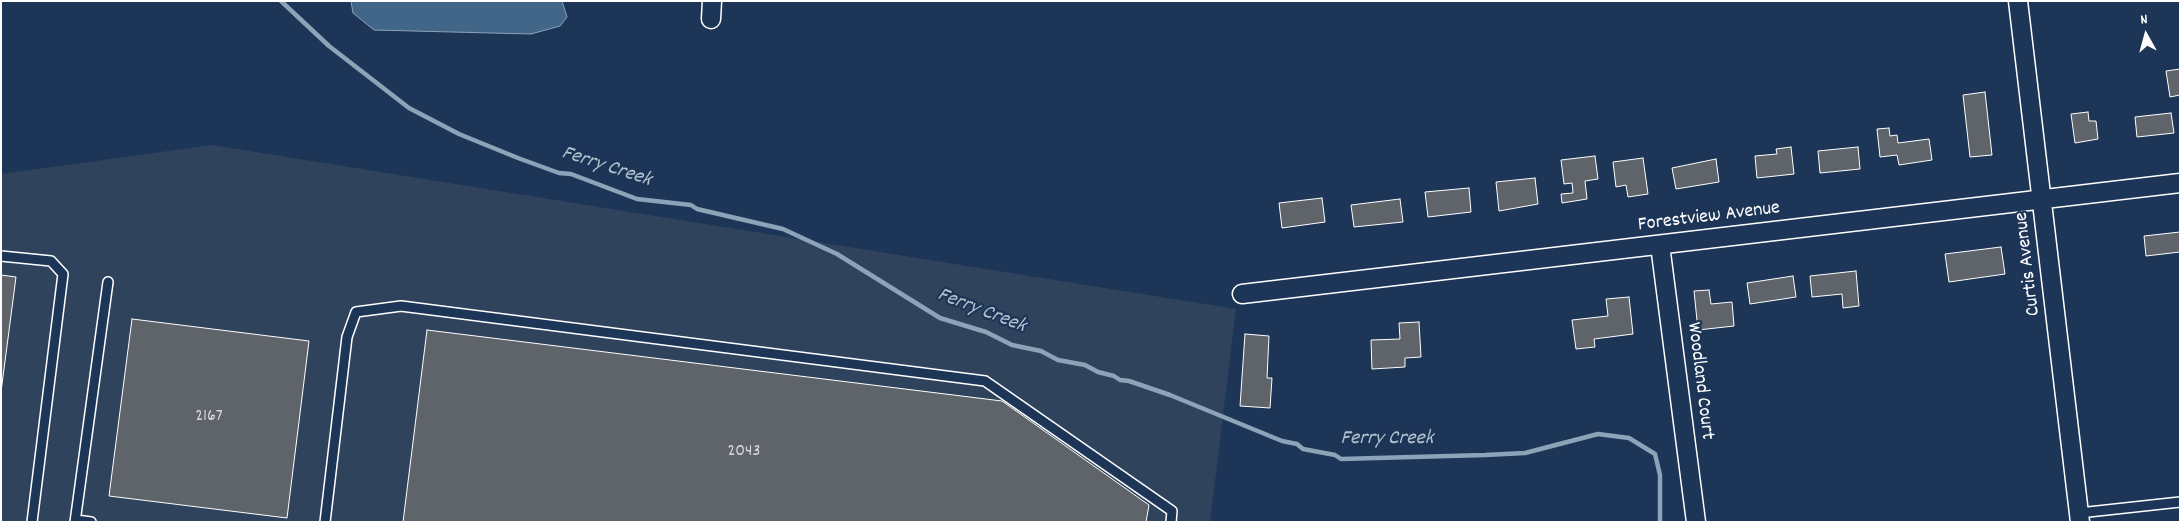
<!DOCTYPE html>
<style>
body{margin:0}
#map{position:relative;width:2181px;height:523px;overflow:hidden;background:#1d3557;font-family:Dekko,sans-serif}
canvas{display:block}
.frame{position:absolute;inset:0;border:2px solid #fff;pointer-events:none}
.north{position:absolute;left:2121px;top:10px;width:50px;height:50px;-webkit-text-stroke:4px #1d3557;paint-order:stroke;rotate:353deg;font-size:14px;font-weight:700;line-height:20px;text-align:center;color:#fff}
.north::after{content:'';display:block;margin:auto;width:18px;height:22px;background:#fff;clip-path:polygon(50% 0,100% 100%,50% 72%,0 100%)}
</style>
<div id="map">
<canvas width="2181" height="523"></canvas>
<div class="frame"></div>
<div class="north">N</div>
</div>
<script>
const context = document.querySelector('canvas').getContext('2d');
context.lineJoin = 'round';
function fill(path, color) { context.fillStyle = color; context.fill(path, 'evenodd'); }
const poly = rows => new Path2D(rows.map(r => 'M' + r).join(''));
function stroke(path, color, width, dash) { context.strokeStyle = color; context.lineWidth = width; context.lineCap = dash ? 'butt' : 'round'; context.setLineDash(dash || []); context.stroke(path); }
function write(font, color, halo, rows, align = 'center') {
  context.font = font + ' Dekko,sans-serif'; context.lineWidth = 4.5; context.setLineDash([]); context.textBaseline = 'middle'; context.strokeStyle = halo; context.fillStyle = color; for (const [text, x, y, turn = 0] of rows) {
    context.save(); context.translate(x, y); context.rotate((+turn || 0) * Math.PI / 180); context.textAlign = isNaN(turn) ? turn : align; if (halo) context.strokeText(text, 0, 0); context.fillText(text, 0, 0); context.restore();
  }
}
fill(poly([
 [212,145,1236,309,1210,522,1,522,1,174]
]), '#30435d');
const water = poly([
 [351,1,562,1,567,17,560,26,531,34,374,30,353,13,351,1]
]);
fill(water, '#416688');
stroke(water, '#8da3b8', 1);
stroke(poly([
 [281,1,329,46,409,108,459,134,518,158,559,173,571,174,637,199,691,205,697,209,783,229,837,254,940,318,986,332,1012,345,1041,351,1058,360,1085,365,1098,372,1114,376,1120,380,1129,381,1170,395,1282,441,1297,444,1303,449,1335,455,1341,459,1485,455,1525,453,1598,434,1629,438,1655,454,1660,475,1660,522]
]), '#8da3b8', 4.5);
const building = poly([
 [2180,69,2180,95,2170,97,2166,71,2180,69],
 [1985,92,1992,155,1970,157,1963,95,1985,92],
 [2088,112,2089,121,2096,121,2098,139,2075,143,2071,114,2088,112],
 [2171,113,2174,133,2137,137,2135,117,2171,113],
 [1889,128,1890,136,1897,135,1898,143,1929,139,1932,160,1899,165,1897,155,1880,157,1877,129,1889,128],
 [1791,147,1794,174,1757,178,1755,156,1777,154,1776,149,1791,147],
 [1858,147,1860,169,1820,173,1818,151,1858,147],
 [1595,156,1598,179,1585,181,1587,199,1562,203,1561,194,1573,193,1572,183,1564,184,1561,160,1595,156],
 [1643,158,1648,194,1628,197,1626,185,1616,187,1613,162,1643,158],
 [1716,159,1719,182,1676,189,1672,168,1716,159],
 [1535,178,1538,204,1499,211,1496,182,1535,178],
 [1469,188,1471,212,1428,217,1425,192,1469,188],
 [1322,198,1325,222,1282,228,1279,203,1322,198],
 [1400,199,1403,222,1354,227,1351,205,1400,199],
 [2180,232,2180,252,2146,256,2144,236,2180,232],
 [2001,247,2005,274,1949,282,1945,254,2001,247],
 [1856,271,1859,306,1843,308,1842,294,1812,297,1810,276,1856,271],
 [1,275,16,277,1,392,1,275],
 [1793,276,1796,297,1750,304,1747,283,1793,276],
 [1709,290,1711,304,1732,302,1734,326,1698,330,1694,291,1709,290],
 [1629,297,1633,334,1594,339,1595,347,1576,349,1572,320,1608,316,1606,299,1629,297],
 [132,319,309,341,287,518,109,496,132,319],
 [1419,322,1421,357,1405,358,1405,367,1372,369,1371,340,1400,339,1399,323,1419,322],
 [427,330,1002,401,1149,505,1146,522,403,522,427,330],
 [1245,334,1269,336,1267,378,1272,378,1270,408,1240,406,1245,334]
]);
fill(building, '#5e646a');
stroke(building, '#fff', 1);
const lane = poly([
 [1,256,51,261,63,274,32,522],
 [2079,513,2180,502],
 [76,520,91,522],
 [75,522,108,282],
 [325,522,347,337,356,312,401,306,985,381,1172,511,1171,522]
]);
const street = poly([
 [2018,1,2080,522],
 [711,19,712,1],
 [1660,245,1696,522],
 [1242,294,2180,183]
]);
stroke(lane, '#fff', 12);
stroke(street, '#fff', 21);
stroke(lane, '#1d3557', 9);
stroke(street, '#1d3557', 18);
write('18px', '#d7d8da', null, [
 ["2167",209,418],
 ["2043",744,453]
]);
write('20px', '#fff', '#1d3557', [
 ["Forestview Avenue",1709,218,-7],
 ["Curtis Avenue",2029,264,-97],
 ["Woodland Court",1699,381,83]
]);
write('italic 21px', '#b3c2cf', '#1d3557', [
 ["Ferry Creek",606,168,18],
 ["Ferry Creek",981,312,21],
 ["Ferry Creek",1387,440]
]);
</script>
